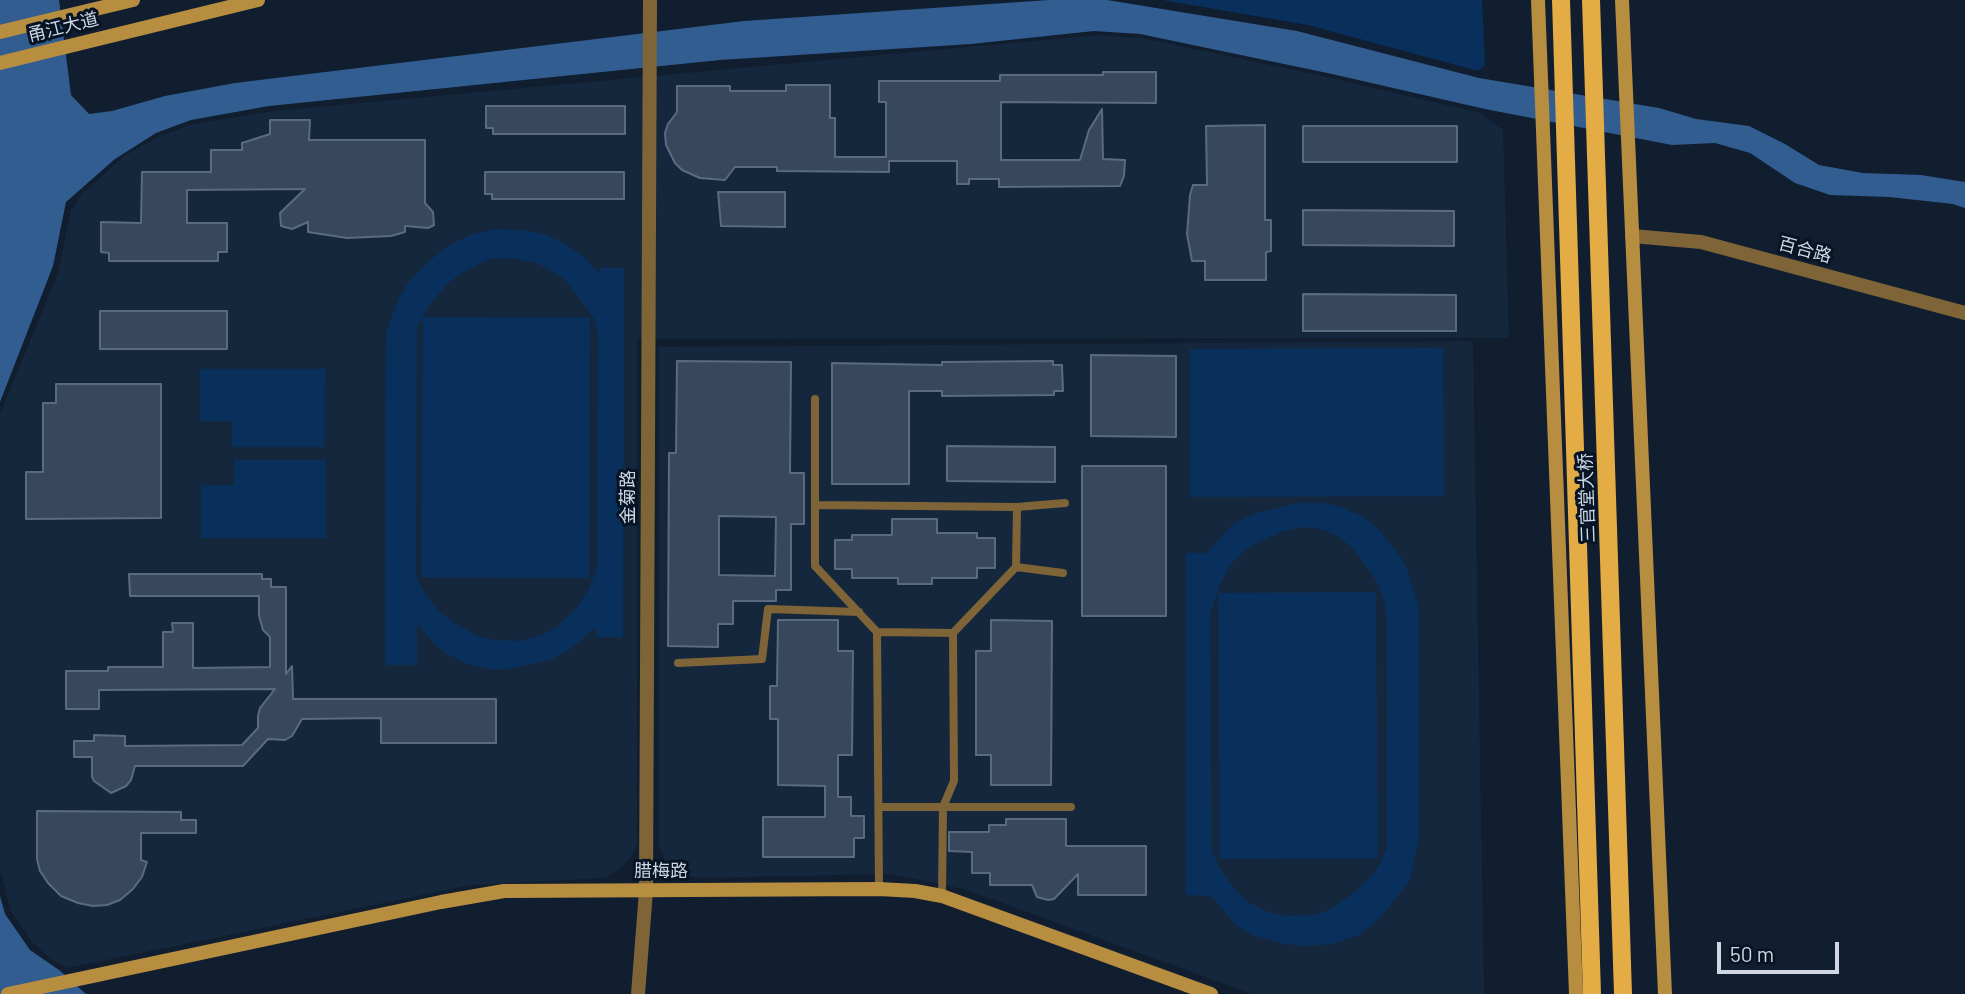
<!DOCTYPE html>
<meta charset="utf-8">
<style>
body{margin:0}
#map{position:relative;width:1965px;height:994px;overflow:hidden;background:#101e2f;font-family:Barlow,sans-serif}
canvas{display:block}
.scale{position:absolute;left:1717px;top:942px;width:122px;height:32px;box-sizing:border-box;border:4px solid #ced7e3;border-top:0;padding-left:9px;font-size:21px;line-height:24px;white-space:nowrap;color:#ced7e3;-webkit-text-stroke:5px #071425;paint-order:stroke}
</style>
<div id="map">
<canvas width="1965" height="994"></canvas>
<div class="scale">50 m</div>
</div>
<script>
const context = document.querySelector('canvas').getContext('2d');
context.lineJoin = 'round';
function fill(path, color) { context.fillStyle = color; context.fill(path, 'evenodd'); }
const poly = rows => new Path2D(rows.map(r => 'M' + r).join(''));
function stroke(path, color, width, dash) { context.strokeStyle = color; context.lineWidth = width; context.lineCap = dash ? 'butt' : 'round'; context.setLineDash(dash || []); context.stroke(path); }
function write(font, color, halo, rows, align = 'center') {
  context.font = font + ' Barlow,"Noto Sans SC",sans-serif'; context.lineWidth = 6; context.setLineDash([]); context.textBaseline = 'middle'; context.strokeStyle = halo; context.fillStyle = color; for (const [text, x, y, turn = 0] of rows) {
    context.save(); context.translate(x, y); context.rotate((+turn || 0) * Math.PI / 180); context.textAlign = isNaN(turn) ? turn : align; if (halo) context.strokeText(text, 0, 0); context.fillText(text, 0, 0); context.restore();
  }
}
fill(poly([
 [1098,35,1142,38,1332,78,1480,113,1503,130,1509,338,637,339,637,844,631,857,621,868,605,878,471,885,68,968,51,959,33,943,11,912,0,870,0,414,58,273,71,210,82,194,124,156,160,136,193,124,274,111],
 [1473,341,1484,994,1252,994,967,890,891,874,696,878,667,866,659,846,659,347]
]), '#15273d');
fill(poly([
 [1162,0,1482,0,1485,65,1478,71,1308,25],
 [497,229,521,230,544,234,564,243,584,257,599,274,600,268,624,268,623,637,597,637,596,627,570,649,550,660,508,669,489,669,468,664,447,654,434,644,417,623,417,665,385,665,386,333,399,298,409,282,428,262,450,245,473,234],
 [512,258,537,263,564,278,594,318,598,337,597,568,590,587,578,607,558,626,540,636,518,641,495,640,476,636,459,626,440,613,427,597,418,581,416,571,417,327,429,305,448,283,468,269,490,259],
 [423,317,590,318,589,578,421,577],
 [1443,348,1444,496,1190,497,1190,349],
 [200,369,325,369,324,447,232,447,232,421,200,421],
 [234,460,326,460,326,538,201,538,201,485,234,485],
 [1297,503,1324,503,1341,507,1363,517,1378,529,1400,556,1407,570,1419,609,1419,838,1409,882,1377,921,1359,935,1333,944,1307,946,1285,944,1253,935,1235,924,1212,896,1186,895,1186,553,1207,553,1234,523,1257,513],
 [1303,527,1321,529,1339,537,1353,548,1377,582,1384,599,1387,622,1387,848,1376,871,1357,890,1331,909,1314,915,1290,916,1271,913,1249,903,1233,887,1219,867,1212,850,1210,616,1220,584,1231,564,1246,549,1263,540,1283,531],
 [1376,592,1378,858,1220,859,1218,593]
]), '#09305d');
fill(poly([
 [0,0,59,0,71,95,89,114,112,111,165,96,235,83,744,21,1049,0,1107,0,1297,31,1479,78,1659,108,1696,119,1749,126,1785,144,1819,165,1863,173,1921,175,1965,182,1965,208,1953,204,1889,197,1830,195,1795,183,1750,153,1715,143,1672,145,1485,109,1332,74,1140,34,1094,31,971,44,720,60,269,106,191,120,156,133,115,159,66,202,53,266,0,402],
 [0,896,5,914,30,950,59,970,86,994,0,994]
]), '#325d91');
const building = poly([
 [1103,72,1156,72,1156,103,1001,102,1001,160,1080,160,1089,130,1102,109,1103,159,1125,160,1124,176,1120,186,999,187,999,179,969,179,969,184,957,184,957,161,889,161,889,172,777,171,777,167,735,167,725,180,700,178,682,170,675,163,666,145,665,133,668,124,677,112,677,86,730,86,730,91,786,91,786,85,830,85,830,118,835,118,835,157,886,157,886,102,879,102,879,81,1000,81,1000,75,1103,75,1103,72],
 [486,106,625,106,625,134,493,134,493,128,486,128,486,106],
 [270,120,310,120,309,140,425,140,425,203,433,212,434,225,428,228,405,226,405,232,391,236,347,238,308,232,308,222,292,229,281,226,280,213,305,189,187,190,187,223,227,223,227,252,218,252,218,261,109,261,109,253,101,252,101,222,141,223,142,172,211,172,211,150,242,150,242,143,270,134,270,120],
 [1265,125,1265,220,1271,220,1271,251,1266,252,1266,280,1205,280,1205,261,1192,261,1187,234,1190,195,1193,185,1207,185,1206,126,1265,125],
 [1303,126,1457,126,1457,162,1303,162,1303,126],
 [485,172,624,172,624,199,492,199,492,194,485,194,485,172],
 [718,192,785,192,785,227,721,226,718,192],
 [1303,210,1454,211,1454,246,1303,245,1303,210],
 [1303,294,1456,295,1456,331,1303,331,1303,294],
 [100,311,227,311,227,349,100,349,100,311],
 [1091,355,1176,356,1176,437,1091,436,1091,355],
 [677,361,791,362,790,473,804,473,804,524,791,524,791,590,776,590,776,601,733,601,733,624,718,624,718,647,668,646,669,453,676,453,677,361],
 [719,516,776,517,775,576,719,575,719,516],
 [1053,361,1053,365,1062,365,1063,391,1054,391,1054,395,942,396,942,391,909,391,909,484,832,484,832,363,942,365,942,362,1053,361],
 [56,384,161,384,161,518,26,519,26,472,43,472,43,403,56,403,56,384],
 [947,446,1055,447,1055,482,947,481,947,446],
 [1082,466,1166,466,1166,616,1082,616,1082,466],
 [892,519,937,519,937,533,977,533,977,538,995,538,995,568,977,568,977,578,932,578,932,584,898,584,898,578,852,578,852,569,835,569,835,540,852,540,852,535,892,535,892,519],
 [129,574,262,574,262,579,271,579,271,587,286,587,286,674,292,666,293,699,496,699,496,743,381,743,381,718,302,719,292,736,285,740,268,739,243,766,135,766,131,780,126,786,111,793,94,781,92,777,92,757,74,757,74,741,94,741,94,735,125,736,125,746,242,745,258,728,258,716,260,708,275,689,99,690,99,709,66,709,66,671,108,671,108,667,163,667,163,632,173,632,172,623,193,623,193,668,270,667,270,637,263,630,259,616,259,596,130,596,129,574],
 [778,620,838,620,838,651,853,651,852,755,838,755,838,797,851,797,851,816,864,816,864,838,854,838,854,857,763,857,763,817,825,817,825,786,778,785,778,719,770,719,770,686,777,686,778,620],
 [991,620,1052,621,1051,785,991,785,991,755,976,755,976,651,991,651,991,620],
 [37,811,181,812,181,820,196,820,196,833,141,833,141,860,147,862,142,877,133,889,120,900,107,905,93,906,78,903,61,896,48,883,40,871,37,859,37,811],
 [1006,819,1066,819,1066,846,1146,846,1146,895,1078,895,1078,874,1054,899,1048,900,1037,897,1032,885,990,885,990,873,972,873,972,852,949,851,949,832,989,832,989,825,1006,825,1006,819]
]);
fill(building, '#38485c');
stroke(building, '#5a6b80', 2);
stroke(poly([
 [815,399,815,566,877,632],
 [815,505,1017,507,1065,503],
 [1016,567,1063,573],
 [953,633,1016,567,1017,507],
 [678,663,762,659,768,609,859,612],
 [879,807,1071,807],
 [879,889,877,632,953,633,954,781,943,807,942,896]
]), '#7f6437', 8);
stroke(poly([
 [1632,236,1701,242,1965,313],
 [638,994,646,891,650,0]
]), '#7f6437', 14);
stroke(poly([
 [1538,0,1576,994],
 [1622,0,1665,994],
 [0,32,133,0],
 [0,63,258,0],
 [8,994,441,902,504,891,879,889,915,891,942,896,1211,994]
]), '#b78d40', 14);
stroke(poly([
 [1561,0,1592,994]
]), '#e3ac44', 18);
stroke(poly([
 [1591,0,1623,994]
]), '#e3ac44', 18);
write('18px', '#ced7e3', '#071425', [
 ["甬江大道",63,27,-14],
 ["百合路",1805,250,15],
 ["金菊路",628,497,-90],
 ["三官堂大桥",1587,498,-92],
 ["腊梅路",661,871]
]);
</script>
